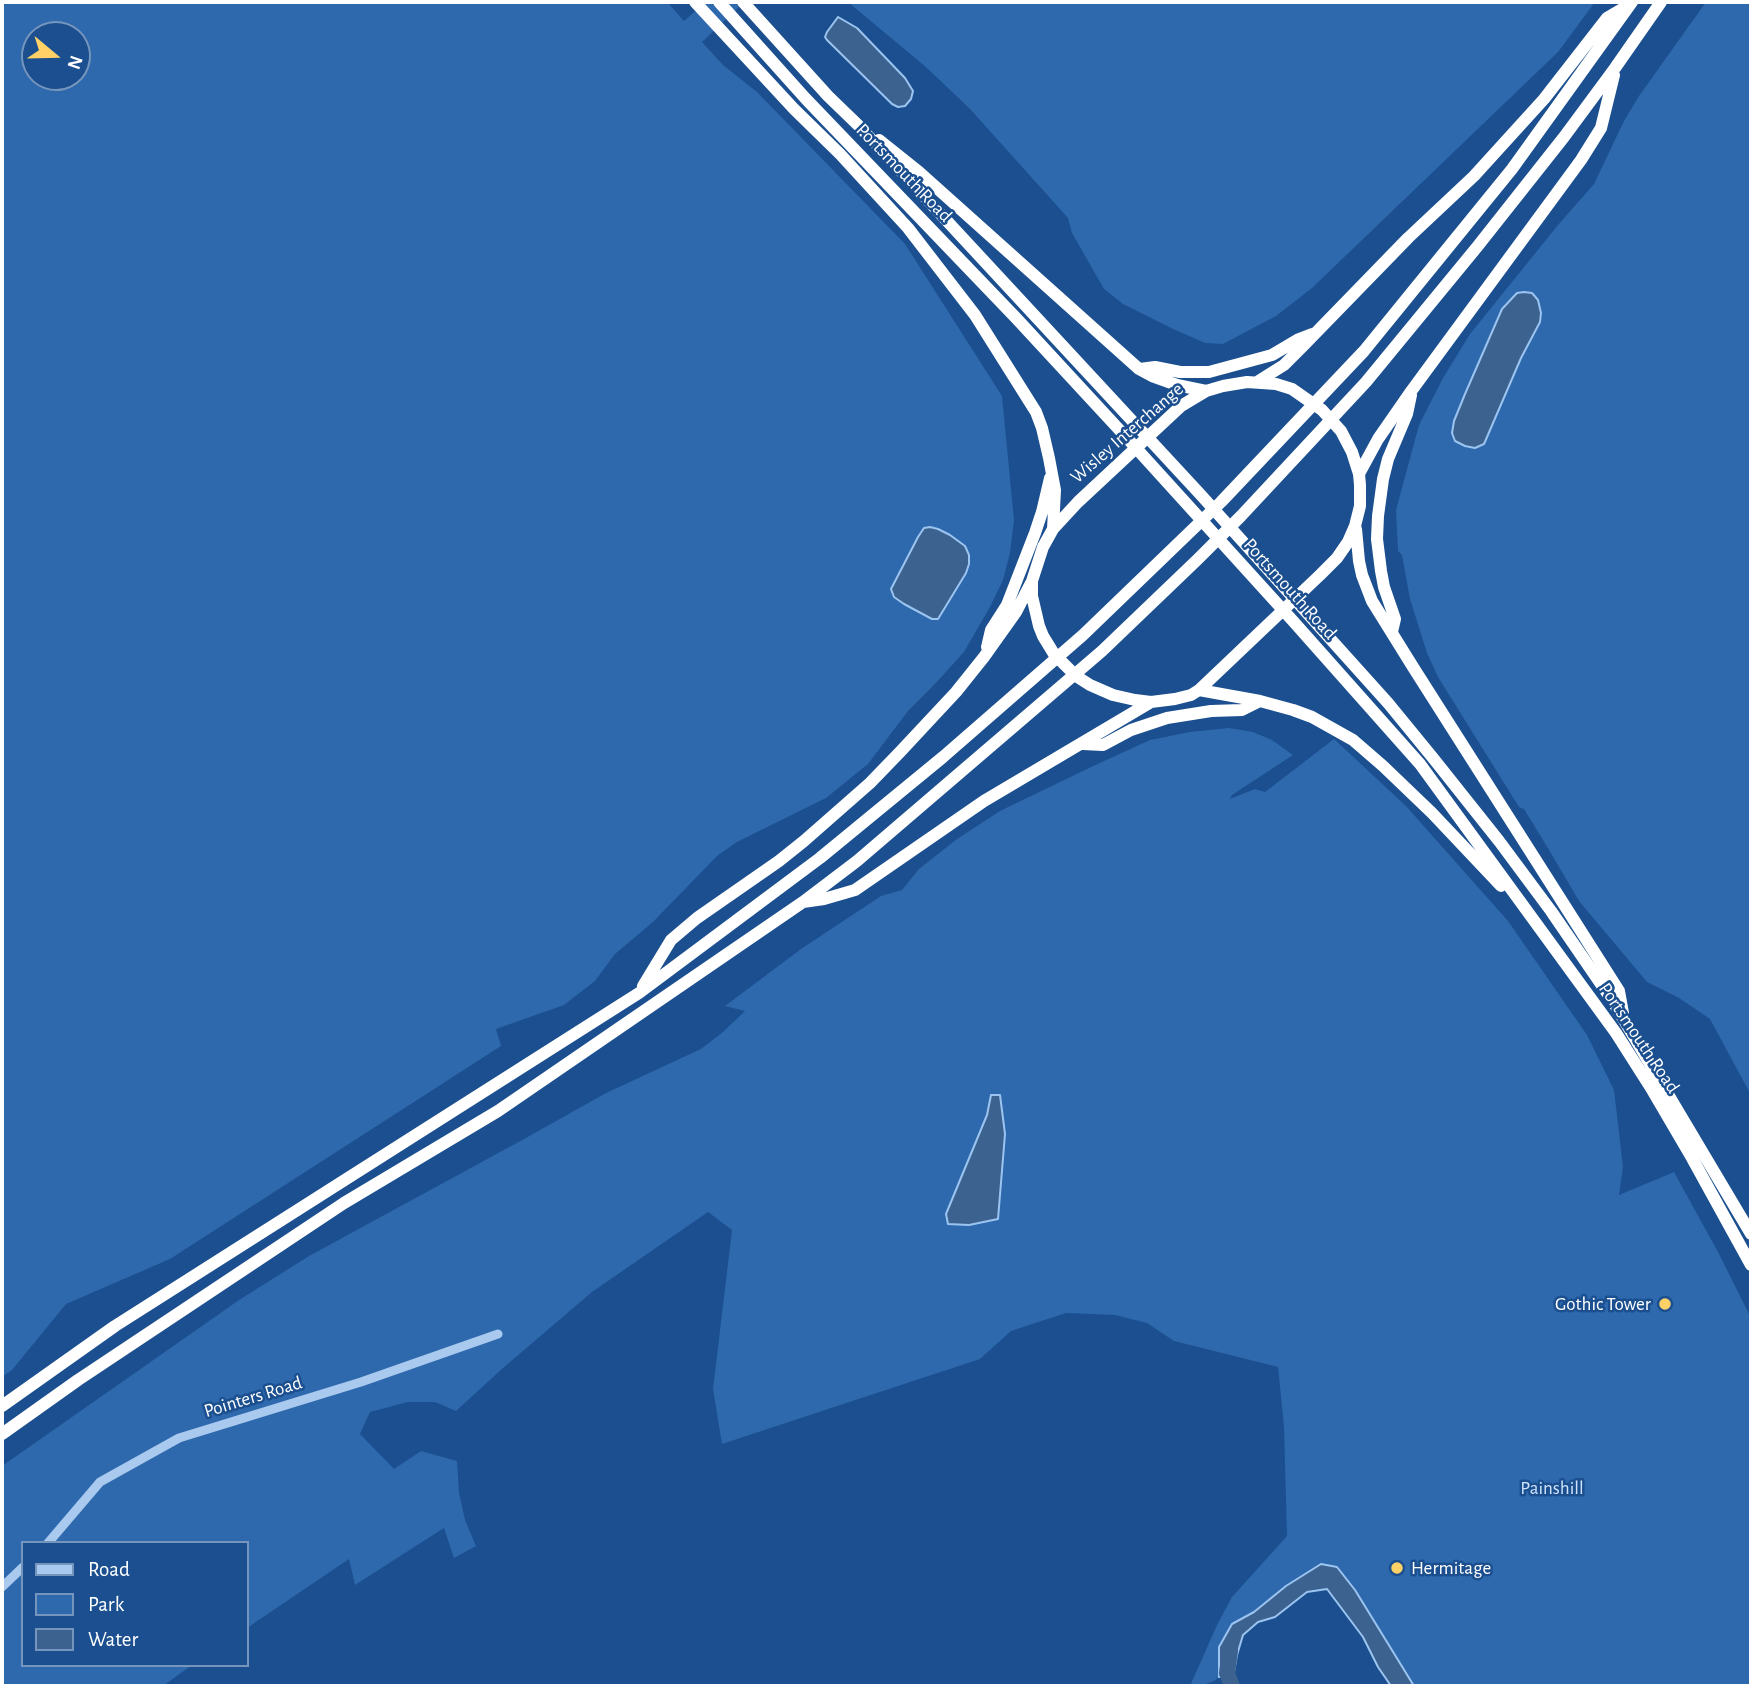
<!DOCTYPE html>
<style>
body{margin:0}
#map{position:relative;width:1753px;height:1688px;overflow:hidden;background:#1b4f8f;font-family:"Alegreya Sans",sans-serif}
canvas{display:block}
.frame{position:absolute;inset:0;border:4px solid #fff;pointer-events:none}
.legend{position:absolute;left:21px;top:1541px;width:228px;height:126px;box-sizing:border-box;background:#1b4f8f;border:2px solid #7695bc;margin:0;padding:9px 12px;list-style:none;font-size:21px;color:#fff}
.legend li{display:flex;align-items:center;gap:14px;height:35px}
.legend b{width:35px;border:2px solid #7695bc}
.north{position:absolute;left:21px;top:21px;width:70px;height:70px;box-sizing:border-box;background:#1b4f8f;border:2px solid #7695bc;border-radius:50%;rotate:109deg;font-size:19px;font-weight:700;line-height:28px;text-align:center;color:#fff}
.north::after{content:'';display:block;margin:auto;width:24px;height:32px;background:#ffd166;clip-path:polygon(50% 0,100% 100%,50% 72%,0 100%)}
</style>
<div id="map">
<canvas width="1753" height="1688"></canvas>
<div class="frame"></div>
<ul class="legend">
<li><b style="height:9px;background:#a9c9ee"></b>Road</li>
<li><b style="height:19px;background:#2e69ad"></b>Park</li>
<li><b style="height:19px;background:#3c6290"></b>Water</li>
</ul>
<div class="north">N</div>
</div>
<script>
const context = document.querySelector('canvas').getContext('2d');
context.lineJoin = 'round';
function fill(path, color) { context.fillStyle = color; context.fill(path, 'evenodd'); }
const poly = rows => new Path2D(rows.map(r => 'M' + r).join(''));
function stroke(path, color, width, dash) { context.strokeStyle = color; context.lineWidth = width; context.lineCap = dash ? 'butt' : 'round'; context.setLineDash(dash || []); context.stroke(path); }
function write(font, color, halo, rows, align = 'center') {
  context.font = font + ' "Alegreya Sans",sans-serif'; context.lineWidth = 5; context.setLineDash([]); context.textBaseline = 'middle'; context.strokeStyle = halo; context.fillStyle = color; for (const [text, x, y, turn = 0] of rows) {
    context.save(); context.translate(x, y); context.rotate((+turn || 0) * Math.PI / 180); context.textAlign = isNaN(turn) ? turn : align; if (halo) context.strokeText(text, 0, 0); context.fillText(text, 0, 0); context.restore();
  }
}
fill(poly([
 [2,2,667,2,684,21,706,2,744,2,702,42,723,65,757,92,905,244,1002,396,1014,520,1010,553,1003,580,990,607,964,652,934,685,908,711,868,764,826,798,737,842,717,856,653,922,615,954,595,981,564,1005,496,1029,501,1046,170,1259,66,1304,12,1370,2,1377],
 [35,35,77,35,77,77,35,77],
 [848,2,1595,2,1558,52,1312,288,1276,316,1223,344,1205,343,1171,328,1123,304,1104,289,1072,233,1068,218,970,109,927,68],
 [1706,2,1751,2,1751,1095,1710,1019,1679,998,1647,982,1579,901,1549,850,1524,809,1519,807,1438,677,1427,653,1410,599,1402,555,1398,551,1396,510,1419,425,1443,378,1470,334,1558,225,1594,184,1624,121,1639,96],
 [1229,728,1253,732,1272,740,1293,755,1232,795,1230,799,1255,789,1265,792,1334,739,1406,806,1508,921,1587,1035,1614,1090,1623,1167,1619,1195,1674,1172,1718,1252,1751,1318,1751,1686,1414,1686,1355,1590,1337,1567,1286,1586,1254,1612,1232,1624,1219,1647,1219,1677,1214,1681,1203,1685,1190,1686,1217,1625,1232,1597,1287,1536,1284,1427,1278,1367,1174,1341,1147,1323,1115,1315,1066,1313,1011,1331,980,1359,722,1444,713,1389,732,1230,708,1212,592,1292,503,1368,456,1411,435,1402,408,1402,370,1412,360,1434,394,1469,421,1451,457,1461,459,1493,465,1520,476,1546,454,1558,444,1528,355,1585,349,1559,247,1628,247,1543,23,1543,23,1665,192,1665,163,1686,2,1686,2,1466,239,1300,309,1256,524,1139,606,1093,701,1049,723,1032,745,1011,725,1006,801,949,881,896,902,890,919,869,957,839,1000,811,1091,767,1150,740,1190,732],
 [991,1096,998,1219,946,1214,987,1115]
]), '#2e69ad');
const water = poly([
 [838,17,857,28,905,78,913,91,911,99,905,106,898,107,892,104,827,40,825,37,827,32,838,17],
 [1524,292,1532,293,1538,300,1541,313,1540,322,1521,358,1484,444,1475,448,1465,446,1455,441,1452,433,1454,421,1465,394,1502,309,1517,293,1524,292],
 [930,527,938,529,950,535,965,546,969,555,969,564,966,573,938,619,932,619,904,604,894,597,891,589,918,537,924,528,930,527],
 [991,1095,1000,1095,1005,1134,998,1219,969,1225,948,1224,946,1214,987,1115,991,1095],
 [1321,1564,1337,1567,1355,1590,1414,1686,1391,1686,1378,1667,1363,1637,1327,1589,1307,1592,1275,1617,1258,1622,1243,1635,1237,1655,1234,1672,1227,1673,1219,1677,1219,1647,1232,1624,1254,1612,1286,1586,1321,1564]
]);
fill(water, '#3c6290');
stroke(water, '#9cc4f0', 2);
stroke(poly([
 [1230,1651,1227,1673,1232,1686]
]), '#3c6290', 16);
stroke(poly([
 [48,1543,100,1482,179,1438,361,1382,498,1334],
 [2,1587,23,1567]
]), '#a9c9ee', 9);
stroke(poly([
 [695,2,794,109,840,154,908,228,975,315,1036,412,1042,428,1049,458,1055,490,1053,529],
 [719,2,806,99,1017,319,1126,437,1293,621,1420,764,1616,1033,1651,1088,1692,1158,1751,1265],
 [743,2,828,96,859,126,1200,494,1388,703,1433,758,1499,841,1551,911,1612,1000,1751,1234],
 [879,140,919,172,1139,369,1152,376,1177,385,1206,391],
 [1140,369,1155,367,1180,372,1209,372,1272,355,1299,339,1312,334],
 [1247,382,1276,384,1292,389,1322,410,1341,431,1352,452,1359,474,1360,485,1360,506,1355,526,1348,542,1337,558,1320,575,1199,690,1191,695,1175,699,1151,702,1135,700,1113,695,1090,685,1076,676,1054,654,1043,636,1039,626,1032,596,1032,581,1043,547,1053,529,1078,502,1181,406,1206,391,1223,386,1247,382],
 [1257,382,1284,365,1303,346,1408,238,1474,176,1544,99,1607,18,1624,8],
 [1359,474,1378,439,1412,390,1581,160,1601,128,1614,75],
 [1356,529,1359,561,1362,575,1372,601,1413,667,1619,991,1623,1013],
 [1392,632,1395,619,1384,587,1381,571,1377,539,1378,516,1383,479,1388,459,1407,414,1411,395],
 [987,647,991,630,1007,605,1035,533,1042,512,1050,478],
 [1199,690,1260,701,1293,710,1312,717,1353,740,1383,766,1432,813,1501,886],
 [1083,744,1103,745,1131,730,1167,718,1211,711,1242,710,1260,701],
 [803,902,824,899,855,890,984,801,1151,702],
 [643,986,671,940,697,918,779,861,804,841,870,783,900,752,956,692,984,657,1016,612,1031,583],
 [2,1406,115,1326,639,993,820,858,943,757,1083,635,1221,502,1364,351,1512,169,1632,2],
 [2,1434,78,1380,344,1203,498,1111,803,902,857,861,1102,651,1198,559,1241,516,1366,382,1477,247,1564,137,1615,68,1661,2]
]), '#fff', 12);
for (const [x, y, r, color] of [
 [1665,1304,7,"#ffd166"],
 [1397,1568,7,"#ffd166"]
]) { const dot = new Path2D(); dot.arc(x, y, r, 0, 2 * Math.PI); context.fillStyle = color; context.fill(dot); stroke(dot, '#1b4f8f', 2.5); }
write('19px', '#fff', '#1b4f8f', [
 ["Portsmouth Road",904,173,46],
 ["Wisley Interchange",1127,433,-41],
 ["Portsmouth Road",1290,589,48],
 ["Portsmouth Road",1639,1038,56],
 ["Pointers Road",253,1397,-17]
]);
write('19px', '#fff', '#1b4f8f', [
 ["Gothic Tower",1651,1304],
 ["Hermitage",1411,1568,"left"]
], 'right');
write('19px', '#cfe3fa', '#1b4f8f', [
 ["Painshill",1552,1488]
]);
</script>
